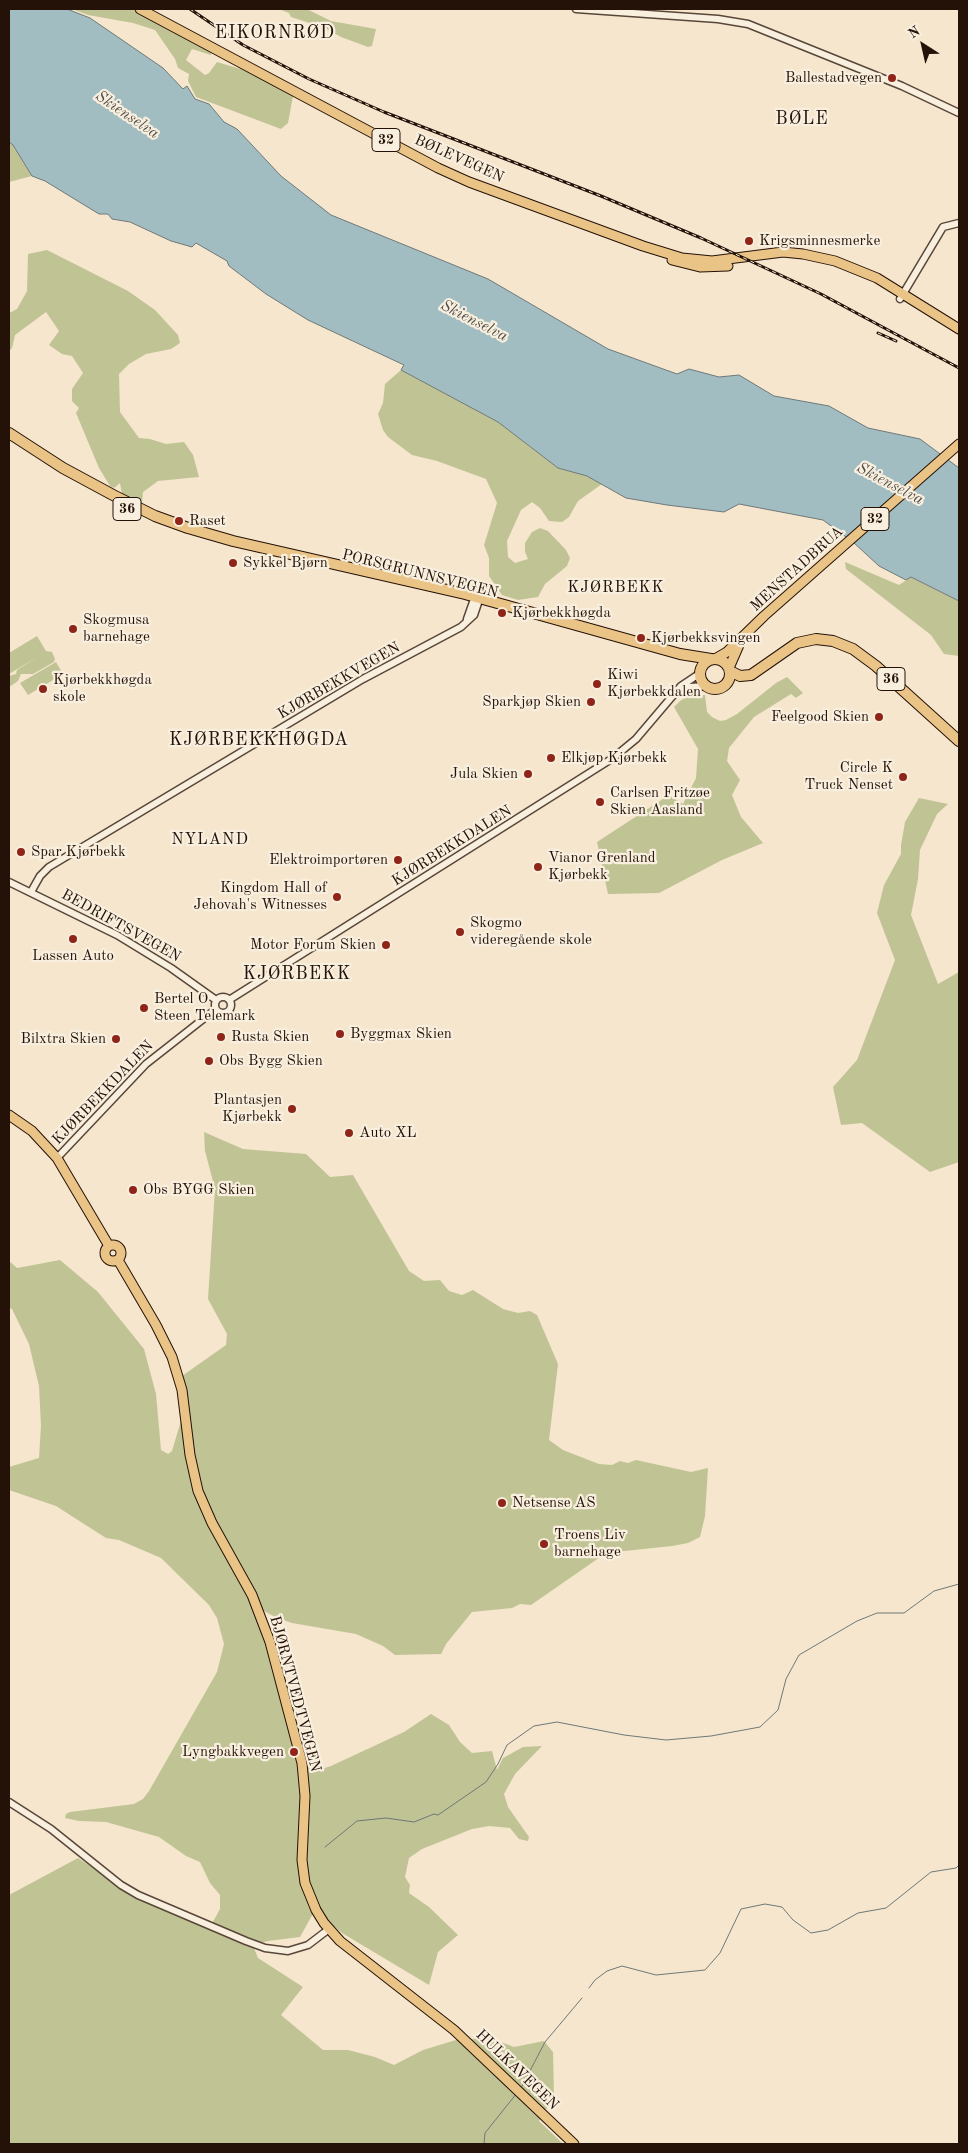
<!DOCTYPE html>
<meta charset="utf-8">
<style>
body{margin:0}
#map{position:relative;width:968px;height:2153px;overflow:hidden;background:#f5e6cd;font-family:"Old Standard TT",serif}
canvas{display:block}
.frame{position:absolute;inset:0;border:10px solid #241108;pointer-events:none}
.north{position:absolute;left:898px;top:20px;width:50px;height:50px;-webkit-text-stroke:4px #f8efde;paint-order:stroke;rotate:325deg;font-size:14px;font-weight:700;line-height:20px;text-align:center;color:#241108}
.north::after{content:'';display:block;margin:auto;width:18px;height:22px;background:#241108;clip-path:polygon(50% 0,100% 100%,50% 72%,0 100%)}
</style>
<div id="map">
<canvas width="968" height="2153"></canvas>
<div class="frame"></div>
<div class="north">N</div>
</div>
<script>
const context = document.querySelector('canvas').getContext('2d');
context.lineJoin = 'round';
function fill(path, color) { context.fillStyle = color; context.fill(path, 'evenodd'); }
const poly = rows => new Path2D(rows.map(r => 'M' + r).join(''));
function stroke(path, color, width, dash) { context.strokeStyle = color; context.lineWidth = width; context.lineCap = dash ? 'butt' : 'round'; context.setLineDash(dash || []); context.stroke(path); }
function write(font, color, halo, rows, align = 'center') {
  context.font = font + ' "Old Standard TT",serif'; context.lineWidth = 4.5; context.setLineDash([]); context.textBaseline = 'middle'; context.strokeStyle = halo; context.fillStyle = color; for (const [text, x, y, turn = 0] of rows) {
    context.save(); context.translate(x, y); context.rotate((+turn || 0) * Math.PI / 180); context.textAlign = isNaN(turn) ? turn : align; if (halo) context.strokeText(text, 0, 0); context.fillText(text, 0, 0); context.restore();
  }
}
fill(poly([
 [72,9,131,9,211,52,211,55,192,49,186,60,205,75,209,73,217,62,247,71,293,96,288,123,281,129,196,97,188,81,189,74,178,68,175,59,155,30,133,23,88,15],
 [279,9,307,9,331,21,376,29,372,46,368,47,341,37,325,28,291,17,289,13],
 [9,142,13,145,32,176,9,182],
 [47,250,128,291,155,310,178,335,180,343,171,349,146,354,129,364,119,374,120,412,139,438,150,439,166,444,184,442,193,455,199,477,158,481,143,492,142,503,122,494,120,483,114,488,110,486,99,468,76,413,79,408,72,401,72,389,83,373,72,356,62,354,49,345,59,331,46,312,15,335,12,348,9,351,9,313,17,309,27,291,28,254],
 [401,370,498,422,558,468,587,476,602,484,578,501,569,517,562,522,549,521,540,508,532,502,521,510,507,541,508,557,515,563,528,559,525,552,525,543,532,532,540,528,548,531,566,550,570,558,567,566,545,584,538,597,518,600,502,595,489,576,489,558,484,545,497,503,486,479,437,461,412,455,388,437,383,430,378,414,383,403,385,384],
 [845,562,899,585,911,577,959,601,959,656,944,654,931,635,846,569],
 [37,636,46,651,52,652,55,659,54,662,33,674,21,674,18,681,9,687,9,676,16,674,17,670,39,656,9,674,9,653],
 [56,662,63,674,28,695,20,683],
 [787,677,803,693,796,698,791,694,754,717,729,748,727,761,740,780,732,795,741,817,763,843,722,860,659,893,608,894,597,842,669,795,683,804,696,778,698,749,674,707,680,701,690,695,705,695,707,712,712,717,720,721,726,720,737,714,776,683],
 [919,798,948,804,937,814,920,850,918,879,911,915,938,984,959,972,959,1162,930,1172,862,1123,841,1125,833,1087,857,1060,895,960,877,913,884,885,901,854,901,845,905,822],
 [204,1132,243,1149,306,1154,330,1177,353,1175,409,1271,424,1281,440,1280,449,1291,462,1295,473,1290,503,1309,518,1313,530,1311,537,1315,558,1364,549,1440,563,1450,599,1464,612,1465,620,1461,628,1463,636,1460,691,1472,708,1468,705,1516,700,1537,688,1543,672,1546,606,1553,531,1605,520,1604,512,1608,472,1612,446,1644,441,1654,395,1655,383,1646,356,1634,292,1623,277,1618,264,1611,267,1626,312,1772,331,1766,404,1732,431,1714,449,1725,460,1742,472,1753,492,1751,497,1770,503,1758,523,1747,542,1746,515,1774,504,1794,508,1807,529,1837,528,1841,519,1839,510,1828,489,1826,472,1829,422,1849,409,1858,405,1877,410,1885,409,1893,429,1907,458,1935,438,1952,429,1985,342,1933,315,1910,300,1937,268,1941,258,1944,254,1948,258,1958,303,1987,281,2015,323,2050,348,2050,375,2057,394,2065,423,2050,456,2040,490,2038,514,2047,544,2041,553,2052,554,2096,539,2121,563,2144,9,2144,9,1895,78,1858,137,1897,209,1929,220,1909,220,1895,210,1883,200,1862,186,1856,159,1837,106,1822,79,1821,65,1818,66,1814,70,1812,134,1804,143,1799,149,1791,217,1672,224,1644,217,1618,209,1605,161,1558,119,1540,106,1538,56,1506,9,1490,9,1467,39,1458,41,1426,39,1386,29,1344,12,1309,9,1308,9,1261,17,1268,60,1260,98,1292,144,1349,156,1394,161,1450,168,1454,172,1451,185,1407,182,1376,226,1345,227,1334,208,1299,215,1189,205,1151]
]), '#c0c495');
const water = poly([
 [9,9,67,9,90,18,163,68,183,89,187,86,195,99,209,104,224,122,237,129,281,176,331,215,488,279,608,349,677,374,689,369,719,377,739,375,774,396,829,406,868,428,920,439,959,468,959,601,911,577,906,580,879,566,853,542,823,520,739,504,724,512,667,505,626,498,587,476,558,468,498,422,401,370,404,365,308,320,266,294,229,266,227,261,196,243,192,247,171,241,130,222,112,219,108,214,99,214,45,181,32,176,13,145,9,142,9,9]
]);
fill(water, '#a1bdc2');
stroke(water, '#6f7878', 1);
stroke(poly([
 [325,1847,357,1821,386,1818,414,1822,434,1814,438,1815,486,1782,498,1764,507,1745,534,1726,557,1722,624,1735,666,1740,711,1736,760,1727,778,1710,786,1679,799,1655,857,1621,877,1613,904,1613,934,1591,959,1584],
 [589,1988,595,1980,607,1971,622,1966,656,1975,705,1970,720,1953,741,1909,765,1904,782,1907,793,1920,811,1933,828,1930,858,1913,886,1908,931,1872,956,1868,959,1865],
 [521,2088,545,2042,582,1998],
 [484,2144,485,2133,517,2093]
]), '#6f7878', 1);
const minor = poly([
 [576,9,718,19,748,24,902,86,959,113],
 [900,299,943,227,959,223],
 [467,619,473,602,477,597],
 [676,693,690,687,705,686],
 [9,882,117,935,171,968,216,1000],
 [31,892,40,876,49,867,363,679,461,627,474,615,478,603,477,597],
 '215 1005a8 8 0 1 1 16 0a8 8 0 1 1-16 0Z',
 [229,1000,613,758,636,739,681,686,699,674],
 [57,1158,146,1064,216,1009],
 [9,1802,51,1829,121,1885,138,1895,246,1941,265,1948,288,1951,308,1945,329,1929]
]);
const major = poly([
 [140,9,438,168,469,182,643,246,682,258,712,261,783,252,803,254,835,261,877,278,959,329],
 [672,260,700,267,728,266],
 [715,659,727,652,764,616,959,444],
 [729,668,739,645],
 [9,1115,32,1131,57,1158,109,1246],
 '105 1253a8 8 0 1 1 16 0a8 8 0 1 1-16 0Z',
 [118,1260,156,1325,172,1357,182,1390,190,1455,198,1491,212,1523,252,1595,270,1642,302,1763,305,1796,302,1860,305,1883,316,1910,324,1923,340,1941,454,2030,574,2144]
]);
const highway = poly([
 [9,433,63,468,113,495,155,516,188,528,233,541,465,594,680,654,711,659],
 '700 674a15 15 0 1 1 30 0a15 15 0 1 1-30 0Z',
 [730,671,740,676,751,675,797,643,816,639,833,641,853,649,876,666,959,741]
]);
stroke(minor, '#584639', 9);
stroke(major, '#241108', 11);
stroke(highway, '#241108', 12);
stroke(minor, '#f8efde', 6);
stroke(major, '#eac386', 9);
stroke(highway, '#eac386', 10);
const rail = poly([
 [190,9,243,45,309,79,384,112,601,196,701,238,821,294,959,368],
 [878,333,896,341]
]);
stroke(rail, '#241108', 3);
stroke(rail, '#f8efde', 1, [4]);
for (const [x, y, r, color] of [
 [892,78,5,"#8f2418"],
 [749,241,5,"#8f2418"],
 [179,521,5,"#8f2418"],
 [233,563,5,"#8f2418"],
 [502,613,5,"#8f2418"],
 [73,629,5,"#8f2418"],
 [641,638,5,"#8f2418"],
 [597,684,5,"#8f2418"],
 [43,689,5,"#8f2418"],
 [591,702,5,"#8f2418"],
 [879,717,5,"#8f2418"],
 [551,758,5,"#8f2418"],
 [528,774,5,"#8f2418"],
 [903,777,5,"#8f2418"],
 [600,802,5,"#8f2418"],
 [21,852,5,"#8f2418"],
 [398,860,5,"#8f2418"],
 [538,867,5,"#8f2418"],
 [337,897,5,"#8f2418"],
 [460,932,5,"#8f2418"],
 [73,939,5,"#8f2418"],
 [386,945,5,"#8f2418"],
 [144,1008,5,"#8f2418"],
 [340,1034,5,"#8f2418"],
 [221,1037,5,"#8f2418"],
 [116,1039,5,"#8f2418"],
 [209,1061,5,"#8f2418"],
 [292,1109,5,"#8f2418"],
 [349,1133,5,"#8f2418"],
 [133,1190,5,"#8f2418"],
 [502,1503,5,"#8f2418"],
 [544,1544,5,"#8f2418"],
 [294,1752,5,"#8f2418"]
]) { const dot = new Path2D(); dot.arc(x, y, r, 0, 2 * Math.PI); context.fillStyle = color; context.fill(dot); stroke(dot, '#f8efde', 2); }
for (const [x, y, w] of [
 [386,140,28],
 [127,509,28],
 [875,519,28],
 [891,679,28]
]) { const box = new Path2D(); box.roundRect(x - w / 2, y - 11.5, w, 23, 4); context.fillStyle = '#f8efde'; context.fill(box); stroke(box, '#241108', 1); }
write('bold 14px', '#241108', null, [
 ["32",386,140],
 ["36",127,509],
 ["32",875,519],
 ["36",891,679]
]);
write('15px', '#241108', '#f8efde', [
 ["Ballestadvegen",882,78,"right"],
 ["Krigsminnesmerke",759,241],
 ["Raset",189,521],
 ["Sykkel Bjørn",243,563],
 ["Kjørbekkhøgda",512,613],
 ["Skogmusa",83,620],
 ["barnehage",83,637],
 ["Kjørbekksvingen",651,638],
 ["Kiwi",607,675],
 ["Kjørbekkdalen",607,692],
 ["Kjørbekkhøgda",53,680],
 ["skole",53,697],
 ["Sparkjøp Skien",581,702,"right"],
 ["Feelgood Skien",869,717,"right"],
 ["Elkjøp Kjørbekk",561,758],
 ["Circle K",893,768,"right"],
 ["Truck Nenset",893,785,"right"],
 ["Jula Skien",518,774,"right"],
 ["Carlsen Fritzøe",610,793],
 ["Skien Aasland",610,810],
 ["Spar Kjørbekk",31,852],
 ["Vianor Grenland",548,858],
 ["Kjørbekk",548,875],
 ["Elektroimportøren",388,860,"right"],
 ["Kingdom Hall of",327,888,"right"],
 ["Jehovah's Witnesses",327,905,"right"],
 ["Skogmo",470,923],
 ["videregående skole",470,940],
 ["Motor Forum Skien",376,945,"right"],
 ["Lassen Auto",73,956,"center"],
 ["Bertel O",154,999],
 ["Steen Telemark",154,1016],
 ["Byggmax Skien",350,1034],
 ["Rusta Skien",231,1037],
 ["Bilxtra Skien",106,1039,"right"],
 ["Obs Bygg Skien",219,1061],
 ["Plantasjen",282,1100,"right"],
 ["Kjørbekk",282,1117,"right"],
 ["Auto XL",359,1133],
 ["Obs BYGG Skien",143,1190],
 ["Netsense AS",512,1503],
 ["Troens Liv",554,1535],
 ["barnehage",554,1552],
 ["Lyngbakkvegen",284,1752,"right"]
], 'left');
write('15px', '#241108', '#f8efde', [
 ["BØLEVEGEN",459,159,24],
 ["MENSTADBRUA",797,569,-42],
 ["PORSGRUNNSVEGEN",420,574,14],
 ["KJØRBEKKVEGEN",339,681,-30],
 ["KJØRBEKKDALEN",452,846,-32],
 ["BEDRIFTSVEGEN",121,926,29],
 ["KJØRBEKKDALEN",103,1093,-46],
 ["BJØRNTVEDTVEGEN",295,1694,75],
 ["HULKAVEGEN",517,2070,44]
]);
write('italic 16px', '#504d49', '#f8efde', [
 ["Skienselva",127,115,34],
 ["Skienselva",474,321,27],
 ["Skienselva",890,484,28]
]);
context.letterSpacing = '1px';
write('16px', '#241108', '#f8efde', [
 ["KJØRBEKK",616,588],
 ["NYLAND",210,840]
]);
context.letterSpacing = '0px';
context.letterSpacing = '1px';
write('18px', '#241108', '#f8efde', [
 ["EIKORNRØD",275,33],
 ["BØLE",802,119],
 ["KJØRBEKKHØGDA",259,740],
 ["KJØRBEKK",297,974]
]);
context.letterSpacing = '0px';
</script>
